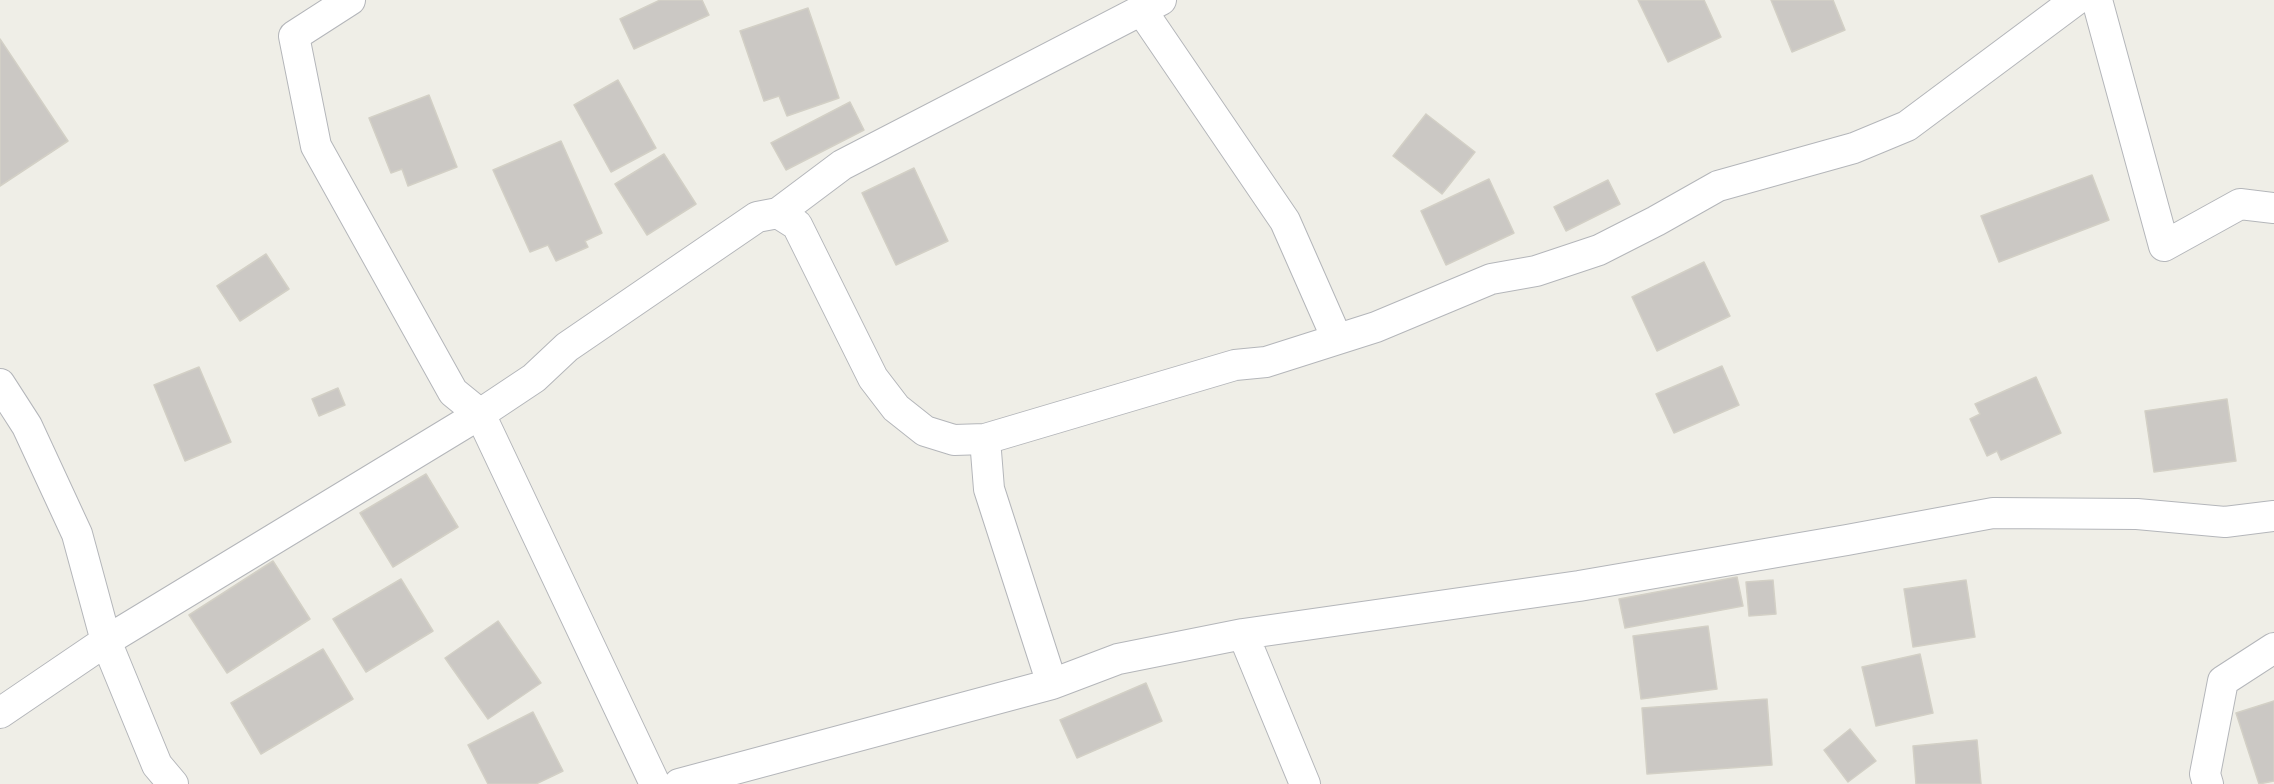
<!DOCTYPE html>
<style>
body{margin:0}
canvas{display:block;background:#efeee7}
</style>
<canvas width="2274" height="784"></canvas>
<script>
const context = document.querySelector('canvas').getContext('2d');
context.lineJoin = 'round';
function fill(path, color) { context.fillStyle = color; context.fill(path, 'evenodd'); }
const poly = rows => new Path2D(rows.map(r => 'M' + r).join(''));
function stroke(path, color, width, dash) { context.strokeStyle = color; context.lineWidth = width; context.lineCap = dash ? 'butt' : 'round'; context.setLineDash(dash || []); context.stroke(path); }
const building = poly([
 [660,0,702,0,709,15,634,49,620,19,660,0],
 [1638,0,1704,0,1721,37,1668,62,1638,0],
 [1771,0,1833,0,1845,30,1792,52,1771,0],
 [808,8,839,98,787,116,779,96,764,101,740,31,808,8],
 [0,39,68,141,0,186,0,39],
 [618,80,656,148,611,172,574,105,618,80],
 [429,95,457,167,408,186,402,169,391,173,369,118,429,95],
 [850,102,864,130,786,170,771,143,850,102],
 [1426,114,1475,152,1442,194,1393,156,1426,114],
 [561,141,602,233,585,241,588,247,556,261,548,245,530,252,493,170,561,141],
 [664,154,696,204,647,235,615,184,664,154],
 [914,168,948,241,896,265,862,193,914,168],
 [2092,175,2109,220,1999,262,1981,216,2092,175],
 [1489,179,1514,233,1446,265,1421,211,1489,179],
 [1608,180,1620,204,1566,231,1554,207,1608,180],
 [266,254,289,289,240,321,217,286,266,254],
 [1704,262,1730,316,1657,351,1632,297,1704,262],
 [1722,366,1739,405,1674,433,1656,394,1722,366],
 [199,367,231,442,185,461,154,385,199,367],
 [2036,377,2061,433,2001,460,1997,451,1987,456,1970,419,1980,414,1975,404,2036,377],
 [338,388,345,405,319,416,312,399,338,388],
 [2227,399,2236,461,2154,472,2145,411,2227,399],
 [426,474,458,527,393,567,360,513,426,474],
 [273,561,310,619,227,673,189,615,273,561],
 [1737,577,1743,606,1625,628,1619,599,1737,577],
 [401,579,433,631,366,672,333,619,401,579],
 [1773,580,1776,614,1749,616,1746,582,1773,580],
 [1966,580,1975,637,1913,647,1904,589,1966,580],
 [498,621,541,683,488,719,445,658,498,621],
 [1708,626,1717,689,1641,699,1633,636,1708,626],
 [323,649,353,699,261,754,231,703,323,649],
 [1920,654,1933,713,1876,726,1862,667,1920,654],
 [1146,683,1162,721,1077,758,1060,720,1146,683],
 [1767,699,1772,765,1647,774,1642,708,1767,699],
 [2274,701,2274,781,2259,784,2236,713,2274,701],
 [533,712,563,771,536,784,488,784,468,745,533,712],
 [1850,729,1876,761,1848,782,1824,750,1850,729],
 [1977,740,1981,784,1916,784,1913,746,1977,740]
]);
fill(building, '#cbc8c4');
stroke(building, '#d3d0c6', 1.5);
const minor = poly([
 [350,0,294,36,316,146,453,392,480,414,655,784],
 [2097,0,2164,246,2240,204,2274,208],
 [1142,11,1285,221,1337,339],
 [778,213,842,165,1161,0],
 [0,384,27,426,77,534,106,641,157,765,173,784],
 [985,439,989,489,1052,684],
 [1243,634,1305,784],
 [0,713,106,641,480,414,534,378,567,347,757,217,778,213,797,225,873,378,896,408,925,431,954,440,985,439,1235,365,1266,362,1376,327,1491,279,1536,271,1599,250,1656,221,1718,186,1854,148,1907,126,2076,0],
 [679,784,1052,684,1118,659,1243,634,1579,586,1847,540,1993,513,2137,514,2225,522,2274,516],
 [2208,784,2205,774,2223,681,2274,648]
]);
stroke(minor, '#b4b6ba', 32);
stroke(minor, '#fff', 30);
</script>
